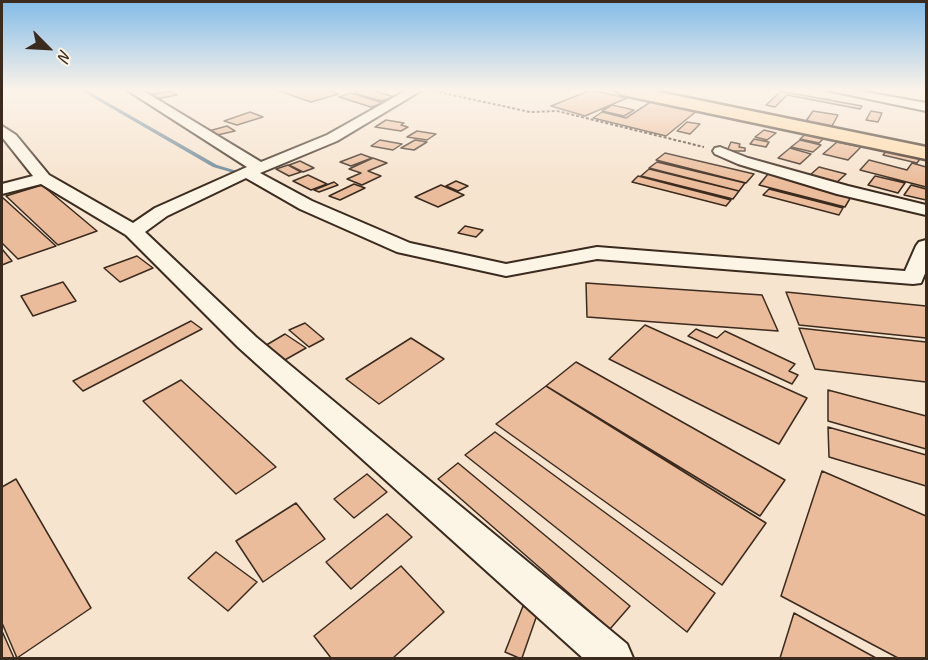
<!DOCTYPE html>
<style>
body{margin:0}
#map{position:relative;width:928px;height:660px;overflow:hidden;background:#f7e4cf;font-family:Caveat,sans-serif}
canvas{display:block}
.frame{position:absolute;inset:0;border:3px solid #3b2a1e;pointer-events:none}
.north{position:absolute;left:18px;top:18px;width:60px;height:60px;-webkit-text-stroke:4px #fcf5e5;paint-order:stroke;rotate:114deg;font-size:16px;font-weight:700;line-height:24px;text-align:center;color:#3b2a1e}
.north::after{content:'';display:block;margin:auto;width:21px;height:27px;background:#3b2a1e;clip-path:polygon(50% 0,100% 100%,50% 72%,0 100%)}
</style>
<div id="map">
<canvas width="928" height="660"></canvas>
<div class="frame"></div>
<div class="north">N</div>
</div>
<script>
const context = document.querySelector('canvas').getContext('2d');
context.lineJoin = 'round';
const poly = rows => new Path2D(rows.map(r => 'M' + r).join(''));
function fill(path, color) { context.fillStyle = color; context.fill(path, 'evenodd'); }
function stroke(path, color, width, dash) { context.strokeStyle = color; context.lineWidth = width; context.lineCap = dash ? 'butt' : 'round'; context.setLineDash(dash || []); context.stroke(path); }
fill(poly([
 [80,90,86,90,217,165,237,171,234,173,213,167,80,90]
]), '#6a8798');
const building = poly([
 [276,90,328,90,339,94,311,102,276,90],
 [361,90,372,90,394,97,381,101,354,93,361,90],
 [591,90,627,98,585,116,551,106,591,90],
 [170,91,177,95,151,100,144,96,170,91],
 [781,91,785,92,862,106,860,109,787,95,775,107,766,105,781,91],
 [351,93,383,103,371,107,339,97,351,93],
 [652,101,698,110,666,136,593,118,602,112,626,118,652,101],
 [612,105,634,110,624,116,602,111,612,105],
 [813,111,838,115,832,126,806,121,813,111],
 [871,111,882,113,878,122,866,120,871,111],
 [250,112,263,117,237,125,224,121,250,112],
 [386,120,404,123,401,125,408,127,401,131,375,127,386,120],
 [687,122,700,124,690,134,677,131,687,122],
 [227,126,235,131,213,136,205,132,227,126],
 [764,130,776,133,767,140,755,137,764,130],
 [417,131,436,134,427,140,407,137,417,131],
 [808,132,826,136,819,143,800,139,808,132],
 [754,139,769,142,766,147,750,144,754,139],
 [380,140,402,144,393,150,371,146,380,140],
 [415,140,427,142,414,150,401,148,415,140],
 [800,140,821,145,813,152,791,147,800,140],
 [731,142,740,144,739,147,745,148,745,151,727,151,731,142],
 [837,142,861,147,848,160,823,154,837,142],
 [790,148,811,154,800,164,778,158,790,148],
 [888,149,922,156,917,163,883,155,888,149],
 [665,153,754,174,746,183,656,160,665,153],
 [361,154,372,158,351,166,340,162,361,154],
 [373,158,387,163,368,171,381,176,362,185,347,179,361,173,349,169,373,158],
 [869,160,907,170,912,163,926,167,926,187,860,170,869,160],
 [300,161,314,168,303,172,289,165,300,161],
 [657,162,745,183,739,191,649,168,657,162],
 [288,165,301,172,289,176,276,169,288,165],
 [819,167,846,174,836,183,809,176,819,167],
 [649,169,739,191,733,199,641,176,649,169],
 [768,174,852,195,845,207,759,185,768,174],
 [308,175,327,184,311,190,293,181,308,175],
 [638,176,731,200,726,206,632,182,638,176],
 [875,176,905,183,898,193,868,185,875,176],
 [456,181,468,186,458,191,446,186,456,181],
 [334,182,338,185,319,192,314,190,334,182],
 [354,184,365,188,340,200,329,196,354,184],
 [42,185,97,231,58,245,6,196,42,185],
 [441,185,464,195,438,207,415,197,441,185],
 [911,185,926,189,926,200,904,195,911,185],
 [769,189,843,208,839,215,763,195,769,189],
 [2,197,56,246,18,259,2,243,2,197],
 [465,226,483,230,476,237,458,233,465,226],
 [2,249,12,261,2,265,2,249],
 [137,256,153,268,120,282,104,268,137,256],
 [63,282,76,301,33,316,21,296,63,282],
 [586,283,762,295,778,331,587,317,586,283],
 [786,292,926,306,926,338,799,325,786,292],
 [191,321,202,329,83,391,73,381,191,321],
 [305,323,324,339,309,347,289,330,305,323],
 [645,325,807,398,779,444,609,359,645,325],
 [799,328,926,342,926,382,815,369,799,328],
 [696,329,717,338,725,331,795,364,789,371,798,375,792,384,688,336,696,329],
 [285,334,306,348,283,361,263,347,285,334],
 [411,338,444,359,379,404,346,379,411,338],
 [576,362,785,480,760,516,546,386,576,362],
 [181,380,276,467,236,494,143,401,181,380],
 [546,386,766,523,722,585,496,424,546,386],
 [828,390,926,416,926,449,828,421,828,390],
 [828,427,926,455,926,486,829,457,828,427],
 [495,432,715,593,687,632,465,455,495,432],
 [458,463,630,606,610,629,438,479,458,463],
 [822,471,926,516,926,658,898,658,781,596,822,471],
 [367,474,387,492,354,518,334,499,367,474],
 [16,479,91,608,17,658,2,623,2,487,16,479],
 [296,503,325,539,263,582,236,541,296,503],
 [387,514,412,537,351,589,326,562,387,514],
 [216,552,257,582,228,611,188,578,216,552],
 [401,566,444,612,393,658,331,658,314,636,401,566],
 [523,606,538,612,522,658,519,658,505,652,523,606],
 [794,613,876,658,780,658,794,613],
 [2,631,14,658,2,658,2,631]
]);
fill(building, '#ebbc9b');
stroke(building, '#3b2a1e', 1.5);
const minor = poly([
 [127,90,142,90,261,162,327,135,407,90,422,90,337,141,260,173,312,201,410,243,506,264,597,247,905,271,916,246,919,242,926,240,926,271,921,283,913,284,597,259,506,276,397,252,300,209,246,178,167,216,145,232,256,337,627,644,633,658,583,658,238,347,126,235,41,184,2,194,2,184,33,176,2,137,2,126,16,135,49,175,133,223,155,208,247,167,127,90],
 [826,90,854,90,926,103,926,111,826,90],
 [720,147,748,158,848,186,926,205,926,215,837,194,738,164,715,154,713,151,715,148,720,147]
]);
const primary = poly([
 [615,90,649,90,926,147,926,159,623,95,615,90]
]);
stroke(minor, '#3b2a1e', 4);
stroke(primary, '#3b2a1e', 5);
stroke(poly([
 [434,91,530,112,557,111,704,147]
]), '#3b2a1e', 2, [3, 2]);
fill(minor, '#fcf5e5');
fill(primary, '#fedbac');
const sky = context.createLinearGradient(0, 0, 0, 183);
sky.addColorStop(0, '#82bbe8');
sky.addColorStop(0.49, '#fbf3e9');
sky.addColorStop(1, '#fbf3e900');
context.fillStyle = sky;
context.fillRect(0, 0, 928, 183);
</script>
